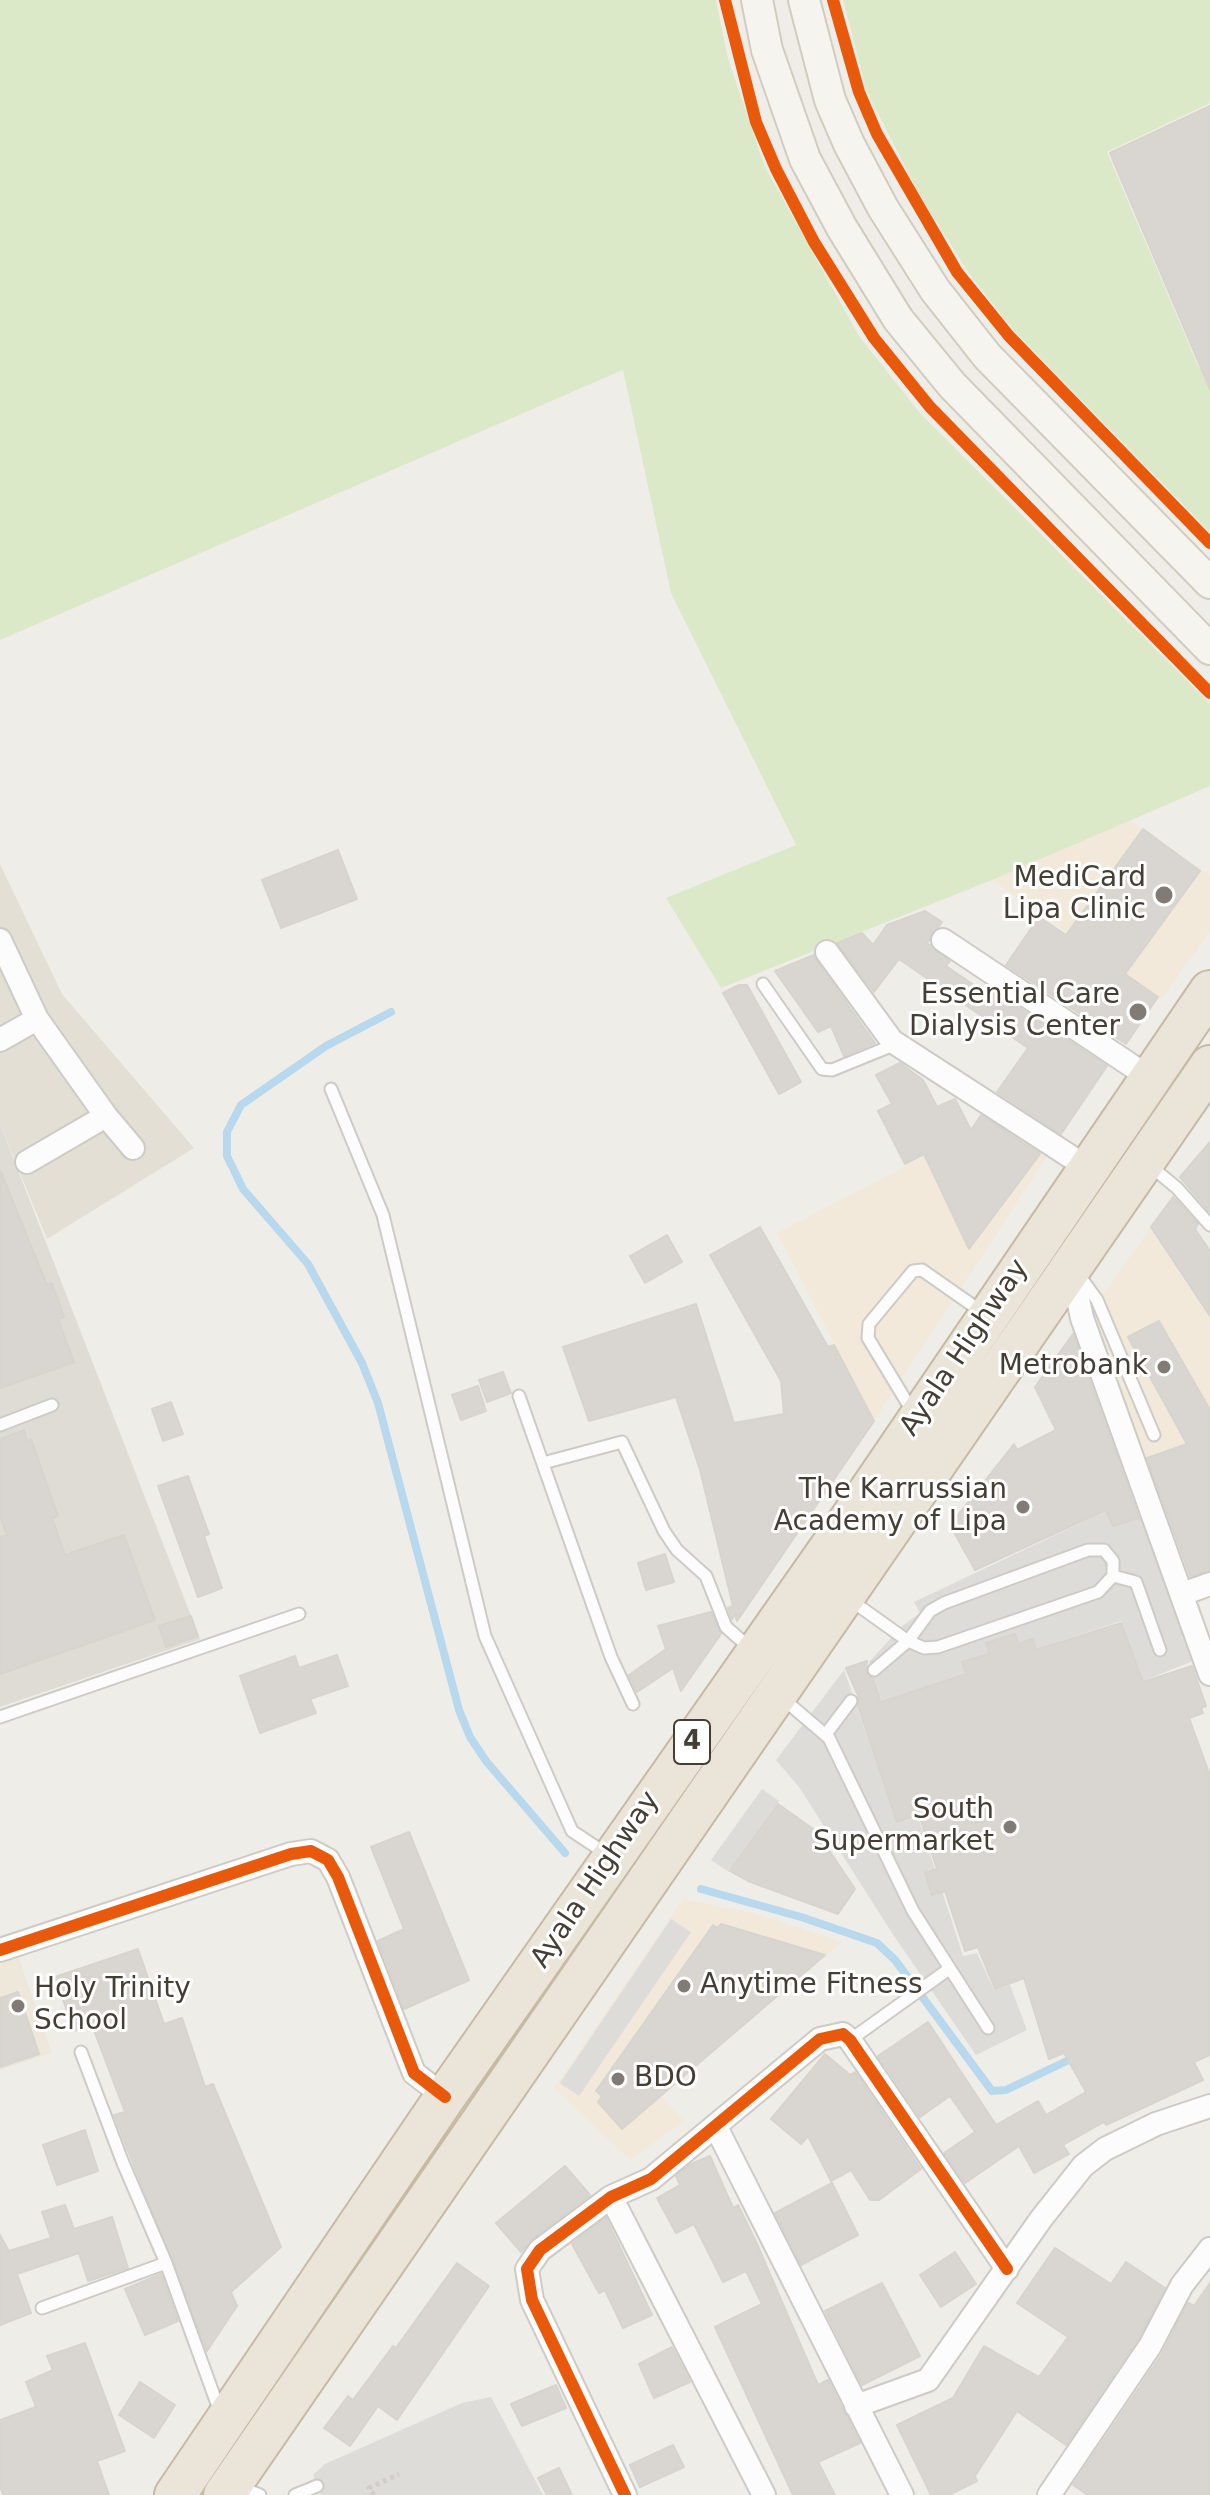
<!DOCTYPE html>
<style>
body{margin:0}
canvas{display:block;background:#efede8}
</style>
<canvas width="1210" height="2495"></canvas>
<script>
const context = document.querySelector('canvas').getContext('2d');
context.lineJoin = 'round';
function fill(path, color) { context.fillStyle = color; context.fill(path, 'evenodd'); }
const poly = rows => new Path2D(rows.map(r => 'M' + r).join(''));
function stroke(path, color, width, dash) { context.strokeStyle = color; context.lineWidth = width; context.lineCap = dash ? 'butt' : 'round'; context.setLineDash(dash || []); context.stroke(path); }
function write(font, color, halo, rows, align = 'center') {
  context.font = font + ' "DejaVu Sans",sans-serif'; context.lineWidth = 6; context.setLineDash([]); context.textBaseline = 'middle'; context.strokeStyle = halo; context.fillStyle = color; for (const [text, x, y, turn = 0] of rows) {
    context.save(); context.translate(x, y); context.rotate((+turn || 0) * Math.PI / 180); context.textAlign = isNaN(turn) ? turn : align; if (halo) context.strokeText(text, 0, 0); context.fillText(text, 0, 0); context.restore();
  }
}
fill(poly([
 [0,864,62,994,194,1148,47,1239,0,1124]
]), '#e3dfd5');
fill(poly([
 [1130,820,1210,875,1210,931,1162,999,992,880],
 [1004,1117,1050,1152,874,1421,777,1233,968,1134,983,1143],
 [1151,1227,1210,1317,1210,1436,1147,1458,1089,1314],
 [683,1899,751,1912,842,1942,661,2096,684,2121,630,2160,554,2088]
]), '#f2e9db');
fill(poly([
 [0,1124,200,1639,0,1707]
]), '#dfdcd6');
fill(poly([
 [17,1953,52,2053,0,2070,0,1959]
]), '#ede8da');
fill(poly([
 [0,0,716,0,728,59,765,167,859,336,919,412,1210,704,1210,786,992,880,721,988,666,898,796,845,671,593,623,370,0,640],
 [843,0,1210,0,1210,103,1107,152,1199,368,1210,364,1210,532,1015,332,968,272,918,192,867,92]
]), '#dce9c8');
fill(poly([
 [1106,1511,1113,1527,1143,1517,1193,1661,1143,1681,1121,1621,882,1701,869,1662,902,1626,920,1613,914,1602],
 [844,1670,897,1823,918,1817,963,1956,977,1953,994,1990,1010,1985,1027,2030,976,2055,894,1936,799,1787,776,1760],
 [762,1789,779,1801,729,1872,711,1860],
 [671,1919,691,1932,579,2096,560,2083],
 [491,2397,543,2495,321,2495,313,2475,325,2464,462,2403]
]), '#dedcd8');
stroke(poly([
 [391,1012,326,1046,241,1105,227,1132,227,1156,243,1189,308,1264,362,1363,378,1403,459,1710,470,1737,486,1761,565,1853],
 [701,1889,801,1917,877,1943,895,1960,992,2091,1006,2090,1075,2057]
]), '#b8d8ed', 8);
const building = poly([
 [1210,106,1210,389,1110,153,1210,106],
 [1143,829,1200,871,1125,974,1158,997,1126,1044,1006,965,1039,917,1066,935,1143,829],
 [338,850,357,899,281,928,262,880,338,850],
 [925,911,942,922,927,943,950,961,946,966,987,994,991,989,1107,1066,1061,1134,997,1092,1028,1048,899,959,874,992,837,943,862,933,873,945,887,925,925,911],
 [814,955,816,960,875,1043,844,1056,831,1026,818,1032,775,971,814,955],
 [739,985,747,985,801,1082,779,1094,723,993,739,985],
 [900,1063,923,1080,937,1107,955,1099,971,1130,981,1115,1040,1154,969,1249,924,1154,905,1164,878,1111,892,1104,876,1075,900,1063],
 [1210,1142,1210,1209,1209,1211,1180,1177,1210,1142],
 [0,1170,47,1285,52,1283,64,1317,58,1319,74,1362,0,1388,0,1170],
 [1173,1197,1198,1224,1195,1229,1210,1251,1210,1316,1151,1227,1173,1197],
 [760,1227,828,1347,834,1345,874,1421,737,1621,735,1614,732,1619,728,1608,733,1606,700,1470,676,1397,589,1421,563,1347,696,1304,734,1423,784,1414,781,1381,710,1255,760,1227],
 [667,1235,682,1262,645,1283,630,1256,667,1235],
 [1159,1321,1210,1410,1210,1570,1190,1576,1147,1458,1187,1444,1128,1337,1159,1321],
 [1073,1334,1139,1518,1113,1526,1106,1510,975,1570,950,1525,1014,1444,1017,1450,1056,1430,1035,1387,1073,1334],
 [503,1372,511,1393,487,1402,479,1380,503,1372],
 [478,1386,486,1411,461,1420,452,1395,478,1386],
 [171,1402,183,1434,163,1441,152,1409,171,1402],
 [24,1430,27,1441,31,1439,58,1516,52,1518,65,1555,124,1535,155,1620,0,1674,0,1537,7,1535,0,1516,0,1439,24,1430],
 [188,1476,209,1534,204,1536,222,1588,198,1597,158,1486,188,1476],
 [665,1554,674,1582,646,1590,638,1563,665,1554],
 [711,1612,721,1634,681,1691,673,1668,637,1692,629,1675,666,1649,658,1626,711,1612],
 [191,1616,198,1636,166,1647,159,1626,191,1616],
 [1121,1623,1143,1682,1192,1666,1206,1706,1201,1708,1203,1713,1189,1718,1210,1776,1210,2055,1194,2062,1203,2080,1106,2125,1104,2122,1063,2145,1069,2154,1034,2173,1019,2146,965,2183,944,2153,975,2132,950,2096,920,2117,878,2056,928,2022,996,2125,1038,2101,1046,2115,1086,2092,1064,2053,1049,2059,1024,1978,995,1989,978,1947,965,1951,945,1891,932,1895,925,1873,937,1869,919,1815,897,1822,858,1706,859,1698,846,1668,867,1661,866,1672,873,1678,881,1702,966,1674,962,1662,990,1654,986,1643,1015,1634,1018,1644,1033,1639,1036,1650,1121,1623],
 [337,1655,348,1686,310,1699,316,1713,260,1733,240,1676,295,1656,299,1668,337,1655],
 [778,1804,816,1831,855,1889,838,1914,748,1881,730,1871,778,1804],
 [409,1832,469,1980,404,2009,378,1941,404,1929,371,1847,409,1832],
 [721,1924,825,1955,622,2129,598,2102,602,2096,596,2091,713,1925,718,1928,721,1924],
 [138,1949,164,2024,182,2018,205,2087,213,2084,281,2247,231,2292,237,2306,207,2351,114,2115,125,2112,92,2025,74,2031,55,1977,138,1949],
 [18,1992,39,2054,0,2067,0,1998,18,1992],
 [825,2054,850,2075,855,2072,921,2169,879,2200,870,2200,851,2170,831,2181,808,2136,801,2144,771,2119,825,2054],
 [85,2130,98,2171,57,2185,43,2145,85,2130],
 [710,2156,733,2208,738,2205,756,2242,818,2385,828,2380,860,2443,818,2462,835,2495,793,2495,715,2327,762,2304,746,2271,723,2282,694,2224,676,2233,657,2198,680,2185,676,2176,691,2164,710,2156],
 [565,2166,590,2195,532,2239,521,2252,496,2223,565,2166],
 [832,2183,858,2235,801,2265,775,2213,832,2183],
 [65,2205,74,2229,112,2217,128,2268,88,2281,79,2253,17,2274,31,2313,0,2325,0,2235,9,2251,51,2238,42,2212,65,2205],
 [606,2218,652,2315,623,2328,605,2290,599,2293,572,2244,606,2218],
 [1055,2248,1111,2284,1126,2262,1165,2288,1138,2339,1066,2445,1017,2411,975,2476,977,2481,949,2495,931,2495,897,2425,953,2398,984,2346,1039,2377,1068,2337,1017,2303,1055,2248],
 [955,2252,976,2284,941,2307,920,2275,955,2252],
 [457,2263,489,2286,397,2420,378,2406,350,2446,324,2428,348,2396,353,2400,393,2346,396,2348,457,2263],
 [161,2274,178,2321,145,2335,125,2289,161,2274],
 [882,2283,920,2356,862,2385,825,2311,882,2283],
 [1210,2283,1210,2495,1088,2495,1073,2485,1162,2354,1188,2303,1194,2306,1210,2283],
 [85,2343,125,2451,97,2461,109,2495,3,2495,0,2485,0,2420,36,2407,26,2382,53,2370,47,2356,85,2343],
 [672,2347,690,2382,654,2398,639,2364,672,2347],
 [140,2382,175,2405,154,2438,119,2415,140,2382],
 [556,2385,566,2408,522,2426,511,2404,556,2385],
 [673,2445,684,2467,640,2487,630,2465,673,2445],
 [559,2468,572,2495,547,2495,538,2478,559,2468]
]);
fill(building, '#d9d6d1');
stroke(building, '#d7d4ce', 2);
const lane = poly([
 [763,984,822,1069,832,1070,896,1044],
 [331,1089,383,1215,485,1636,572,1831,608,1855],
 [1148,1164,1177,1188,1210,1225],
 [1076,1271,1097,1300,1154,1435],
 [519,1396,611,1657,633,1704],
 [914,1414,868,1338,869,1324,913,1271,922,1270,982,1312],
 [0,1425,52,1405],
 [543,1463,622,1442,664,1531,677,1550,706,1576,726,1627,751,1649],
 [1113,1576,1136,1582,1160,1650],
 [849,1599,908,1641,924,1648,938,1647,1098,1592,1113,1576,1113,1561,1104,1550,1088,1550,944,1603,930,1611,908,1641,874,1670],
 [781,1697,829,1738,913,1911,988,2028],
 [0,1717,299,1614],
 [826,1734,851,1701],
 [850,2040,949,1969],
 [81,2052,123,2163,166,2263,220,2412],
 [42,2308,166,2263],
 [238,2486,260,2495],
 [295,2495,317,2486]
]);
const street = poly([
 [0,940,37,1019,106,1116,133,1148],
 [943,940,1150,1078],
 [827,952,892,1041,1088,1168],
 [0,1040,37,1019],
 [27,1162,106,1116],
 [1071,1267,1082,1318,1210,1674],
 [1182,1594,1210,1584],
 [0,1950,291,1854,311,1851,328,1860,338,1877,414,2073,445,2097],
 [716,2127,902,2495],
 [611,2197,764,2495],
 [856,2406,928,2380,1041,2219,1083,2166,1105,2149,1156,2124,1210,2106],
 [625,2495,532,2300,527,2269,540,2250,611,2197,651,2179,820,2039,843,2034,850,2040,1007,2269],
 [1049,2495,1150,2346,1182,2285,1210,2249]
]);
const secondary = poly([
 [757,0,767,50,805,159,842,228,898,319,952,385,1210,649],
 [804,0,830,100,849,144,883,208,935,290,987,356,1210,583]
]);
const highway = poly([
 [175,2495,445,2097,851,1518,1210,991],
 [224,2495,1210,1066]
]);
stroke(lane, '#cdcbc6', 15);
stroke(street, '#cdcbc6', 26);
stroke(secondary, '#d0ccc0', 34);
stroke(highway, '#c6baa4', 44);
stroke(poly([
 [374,2495,369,2488,399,2474]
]), '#d0cdca', 5, [4, 4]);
stroke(lane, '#fdfcfc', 11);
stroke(street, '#fdfcfc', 22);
stroke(secondary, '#f6f4ee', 30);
stroke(highway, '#ebe4d8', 40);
stroke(poly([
 [725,0,756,122,776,169,814,242,874,338,930,407,1210,693],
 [833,0,859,92,877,134,957,272,1009,336,1210,543],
 [0,1950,291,1854,311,1851,328,1860,338,1877,414,2073,445,2097],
 [625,2495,532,2300,527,2269,540,2250,611,2197,651,2179,820,2039,843,2034,850,2040,1007,2269]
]), '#e8590c', 12);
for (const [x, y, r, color] of [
 [1164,895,10,"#807b74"],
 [1138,1012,10,"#807b74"],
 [1164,1367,8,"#807b74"],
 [1023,1507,8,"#807b74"],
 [1010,1827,8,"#807b74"],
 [684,1986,8,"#807b74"],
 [18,2006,8,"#807b74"],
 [618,2079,8,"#807b74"]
]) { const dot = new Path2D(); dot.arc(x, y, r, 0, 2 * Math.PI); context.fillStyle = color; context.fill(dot); stroke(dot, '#fff', 3); }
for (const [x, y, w] of [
 [692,1742,36]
]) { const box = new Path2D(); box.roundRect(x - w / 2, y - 22, w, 44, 6); context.fillStyle = '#fff'; context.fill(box); stroke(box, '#443e35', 2); }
write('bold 26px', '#443e35', null, [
 ["4",692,1742]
]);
write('28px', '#443e35', '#fff', [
 ["MediCard",1146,879],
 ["Lipa Clinic",1146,911],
 ["Essential Care",1120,996],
 ["Dialysis Center",1120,1028],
 ["Metrobank",1148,1367],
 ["The Karrussian",1007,1491],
 ["Academy of Lipa",1007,1523],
 ["South",994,1811],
 ["Supermarket",994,1843],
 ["Anytime Fitness",700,1986,"left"],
 ["Holy Trinity",34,1990,"left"],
 ["School",34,2022,"left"],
 ["BDO",634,2079,"left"]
], 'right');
write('28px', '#443e35', '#fff', [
 ["Ayala Highway",965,1348,-56],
 ["Ayala Highway",596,1880,-56]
]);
</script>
